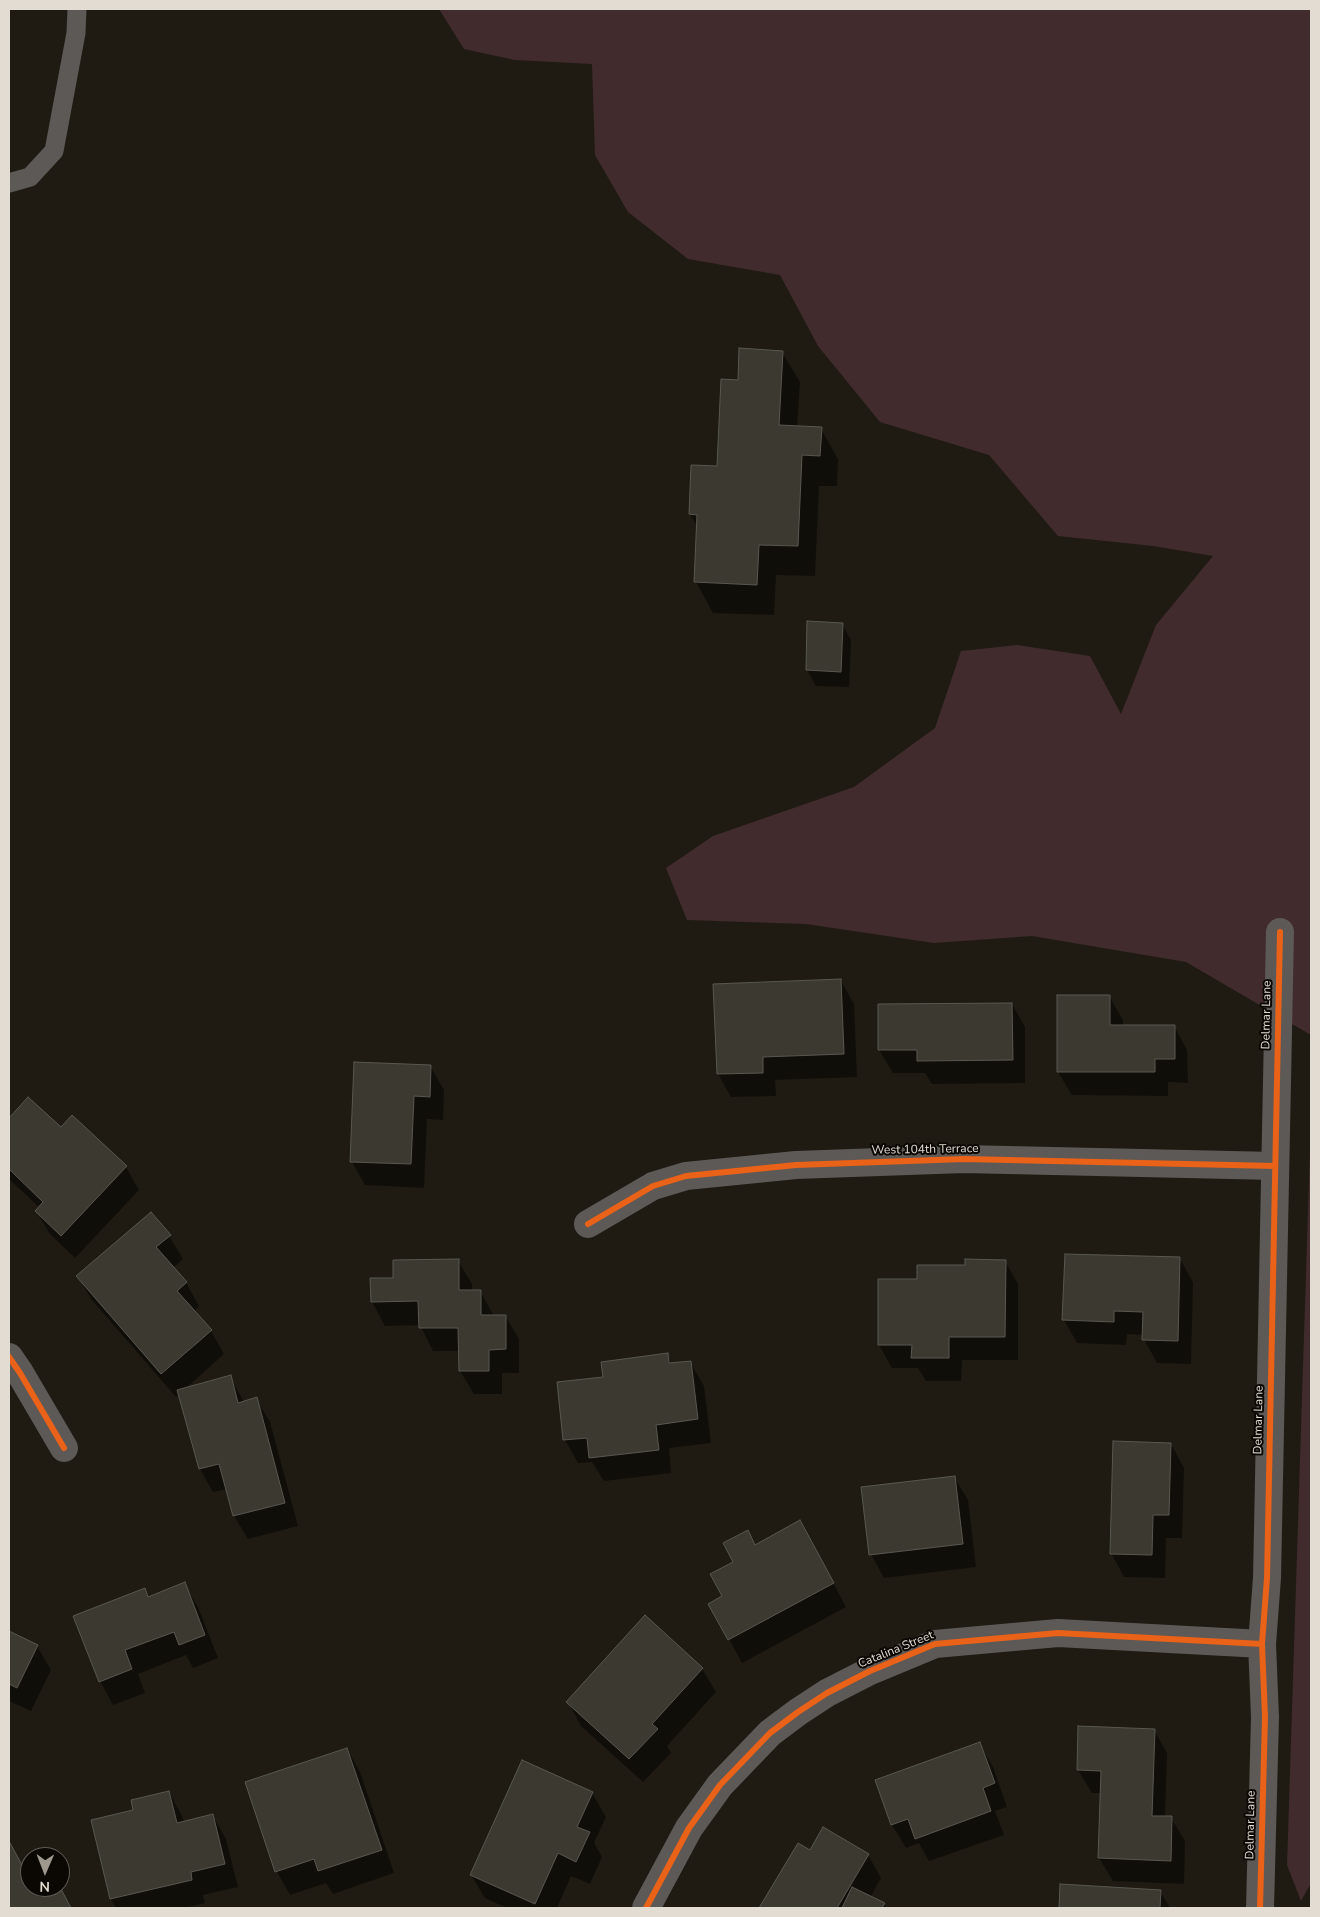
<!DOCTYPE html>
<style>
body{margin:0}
#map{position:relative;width:1320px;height:1917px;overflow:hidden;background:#1f1b12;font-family:"Nunito Sans",sans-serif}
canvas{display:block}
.frame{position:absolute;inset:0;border:10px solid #e3dcd2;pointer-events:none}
.north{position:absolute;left:20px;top:1847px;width:50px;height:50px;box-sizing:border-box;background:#0b0703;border:1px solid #615c56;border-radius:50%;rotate:181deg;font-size:14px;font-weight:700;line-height:20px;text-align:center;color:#e3dcd2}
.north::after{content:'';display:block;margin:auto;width:18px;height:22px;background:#9e988f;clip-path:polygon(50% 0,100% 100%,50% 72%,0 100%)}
</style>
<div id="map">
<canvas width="1320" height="1917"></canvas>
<div class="frame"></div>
<div class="north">N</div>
</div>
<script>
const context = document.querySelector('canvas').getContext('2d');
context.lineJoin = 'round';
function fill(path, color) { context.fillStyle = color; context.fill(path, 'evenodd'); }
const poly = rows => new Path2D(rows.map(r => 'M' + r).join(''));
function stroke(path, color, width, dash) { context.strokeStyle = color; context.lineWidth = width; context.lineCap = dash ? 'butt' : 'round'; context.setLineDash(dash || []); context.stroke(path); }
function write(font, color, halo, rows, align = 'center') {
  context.font = font + ' "Nunito Sans",sans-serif'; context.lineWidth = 4; context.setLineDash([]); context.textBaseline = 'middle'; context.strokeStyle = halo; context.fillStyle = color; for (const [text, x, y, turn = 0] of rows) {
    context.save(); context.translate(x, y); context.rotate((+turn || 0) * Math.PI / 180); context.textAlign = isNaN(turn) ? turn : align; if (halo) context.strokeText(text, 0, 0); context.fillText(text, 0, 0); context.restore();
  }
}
fill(poly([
 [439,9,1311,9,1311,1035,1186,962,1032,936,934,943,806,924,687,920,666,868,713,836,854,787,935,728,961,651,1017,645,1090,656,1121,714,1156,625,1213,556,1153,546,1058,536,989,455,880,422,818,346,780,275,688,259,628,212,595,155,592,64,515,60,464,49],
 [1311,1118,1311,1883,1301,1901,1287,1865]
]), '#422b2d');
fill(poly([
 [782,352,800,382,797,428,821,429,838,459,837,486,819,486,815,576,776,575,774,615,713,613,696,582,698,528,690,514,718,467,739,381],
 [842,624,851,640,849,687,816,686,807,670],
 [841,981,854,1004,857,1077,775,1080,776,1096,731,1097,718,1074],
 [1109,996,1123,1020,1123,1026,1174,1026,1187,1050,1188,1083,1168,1082,1168,1096,1072,1095,1058,1072],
 [1012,1004,1025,1027,1025,1083,932,1084,925,1073,893,1073,879,1050],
 [430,1066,444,1090,443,1120,427,1119,424,1188,365,1185,352,1162],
 [28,1099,61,1129,126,1167,139,1190,75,1258,50,1234,36,1211,39,1207,9,1179,9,1119],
 [169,1236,183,1259,173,1268,186,1283,199,1306,194,1312,211,1331,224,1354,185,1389,230,1377,244,1402,256,1399,270,1422,298,1526,248,1539,234,1516,227,1489,213,1492,200,1469,180,1393,176,1397,91,1299,78,1276],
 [1180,1259,1193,1282,1191,1364,1157,1363,1144,1339,1144,1335,1127,1334,1126,1345,1077,1343,1064,1320],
 [458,1261,472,1284,472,1291,480,1291,494,1316,505,1316,519,1339,519,1373,502,1373,502,1394,474,1394,460,1371,460,1351,433,1351,420,1325,385,1326,372,1302,371,1279,394,1279],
 [1005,1261,1018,1284,1018,1360,962,1360,961,1381,926,1381,918,1368,892,1368,879,1345,918,1281,966,1266],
 [667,1355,672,1364,690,1362,704,1386,711,1443,669,1448,671,1473,604,1481,592,1462,578,1463,565,1440,558,1383,604,1378],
 [1171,1444,1184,1468,1182,1538,1166,1538,1165,1578,1124,1577,1111,1553],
 [954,1477,968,1500,976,1567,884,1578,871,1554],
 [813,1545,846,1607,742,1663,729,1639,724,1597,755,1546],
 [184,1584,198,1607,218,1658,193,1668,186,1655,138,1674,145,1693,113,1705,100,1681,145,1590,149,1598],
 [646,1617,702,1669,716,1692,667,1746,671,1753,643,1782,581,1726,568,1702],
 [9,1633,37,1646,51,1670,31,1711,9,1701],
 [1154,1730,1167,1753,1165,1817,1171,1818,1185,1841,1184,1884,1113,1881,1099,1858,1101,1793,1092,1793,1078,1770],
 [979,1743,993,1767,1007,1807,995,1811,1004,1835,929,1861,919,1843,906,1848,892,1825,876,1781],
 [347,1749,360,1772,394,1873,333,1894,326,1883,290,1895,277,1872,246,1782],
 [169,1792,182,1816,184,1822,213,1816,226,1839,238,1887,203,1895,205,1903,184,1908,116,1908,111,1899,92,1821,135,1811],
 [592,1793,606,1817,594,1843,602,1857,590,1884,571,1876,557,1908,507,1908,485,1898,471,1875],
 [9,1843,30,1881,30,1887,59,1887,71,1908,9,1908],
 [799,1845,810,1851,868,1855,881,1878,870,1898,884,1904,886,1908,761,1908],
 [1061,1885,1160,1891,1170,1908,1060,1908]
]), '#0007');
const building = poly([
 [739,348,783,351,779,425,822,427,820,456,802,455,798,546,759,545,757,585,694,582,697,515,689,514,691,465,717,466,721,379,738,380,739,348],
 [807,621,843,623,841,672,806,670,807,621],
 [841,979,844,1054,763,1057,763,1073,717,1074,713,984,841,979],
 [1057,995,1110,995,1110,1025,1175,1025,1175,1059,1155,1059,1155,1072,1057,1072,1057,995],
 [1012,1003,1013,1060,917,1061,917,1050,878,1050,878,1004,1012,1003],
 [354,1062,431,1065,430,1097,414,1096,411,1164,350,1162,354,1062],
 [28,1097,61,1127,72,1115,127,1166,61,1236,35,1211,43,1202,9,1169,9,1118,28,1097],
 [151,1212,171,1235,156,1247,187,1282,177,1291,212,1330,161,1374,76,1276,151,1212],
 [1065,1254,1180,1257,1178,1341,1142,1340,1143,1312,1114,1311,1114,1322,1062,1320,1065,1254],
 [459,1259,459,1290,481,1290,481,1315,506,1315,506,1349,489,1350,489,1371,459,1371,458,1328,419,1328,418,1301,371,1302,370,1278,393,1278,393,1260,459,1259],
 [965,1259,1006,1260,1005,1337,949,1337,949,1358,911,1358,912,1345,878,1345,878,1279,917,1279,917,1265,965,1265,965,1259],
 [668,1353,669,1363,691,1361,698,1419,656,1425,659,1450,589,1458,587,1438,563,1440,557,1382,603,1377,601,1362,668,1353],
 [231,1375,238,1403,257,1397,285,1503,233,1516,219,1464,199,1469,177,1390,231,1375],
 [1113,1441,1171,1443,1169,1515,1153,1515,1152,1555,1110,1554,1113,1441],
 [955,1476,963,1544,869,1555,861,1487,955,1476],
 [800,1520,834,1583,728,1640,708,1604,722,1596,710,1574,733,1562,723,1543,748,1530,755,1545,800,1520],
 [185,1582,205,1635,179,1645,174,1632,125,1650,132,1669,99,1682,73,1616,145,1588,148,1597,185,1582],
 [645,1615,703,1668,652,1724,658,1729,629,1759,566,1702,645,1615],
 [9,1631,38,1645,17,1688,9,1684,9,1631],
 [1078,1726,1155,1729,1152,1816,1172,1816,1171,1861,1098,1858,1101,1771,1077,1770,1078,1726],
 [980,1742,995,1783,983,1788,991,1811,915,1839,908,1819,891,1825,875,1780,980,1742],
 [347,1748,382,1850,318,1871,314,1859,275,1872,245,1782,347,1748],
 [522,1760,593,1792,577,1827,590,1832,576,1862,558,1853,535,1904,470,1875,522,1760],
 [169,1791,177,1823,213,1814,225,1864,191,1872,192,1880,110,1899,91,1820,133,1810,131,1800,169,1791],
 [823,1827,869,1854,837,1908,759,1908,798,1843,810,1850,823,1827],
 [9,1841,30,1880,30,1887,60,1887,71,1908,9,1908,9,1841],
 [1060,1884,1161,1890,1160,1908,1059,1908,1060,1884],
 [852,1887,885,1903,882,1908,842,1908,852,1887]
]);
fill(building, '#3b3930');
stroke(building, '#595850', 1);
stroke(poly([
 [9,183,30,177,54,151,76,33,77,9]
]), '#5d5956', 19);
stroke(poly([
 [588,1224,653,1186,686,1176,796,1165,964,1159,1275,1166],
 [9,1357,20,1373,64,1448],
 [646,1908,689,1828,720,1785,770,1733,798,1712,827,1693,870,1671,935,1644,1058,1633,1262,1644],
 [1260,1908,1265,1717,1262,1644,1267,1578,1280,932]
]), '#5d5956', 28);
stroke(poly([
 [588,1224,653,1186,686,1176,796,1165,964,1159,1275,1166],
 [9,1357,20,1373,64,1448],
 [646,1908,689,1828,720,1785,770,1733,798,1712,827,1693,870,1671,935,1644,1058,1633,1262,1644],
 [1260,1908,1265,1717,1262,1644,1267,1578,1280,932]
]), '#ea6118', 6);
write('12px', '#e3dcd2', '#0b0703', [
 ["Delmar Lane",1267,1015,-89],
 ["West 104th Terrace",925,1150,-1],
 ["Delmar Lane",1259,1420,-89],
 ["Catalina Street",896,1650,-22],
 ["Delmar Lane",1251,1825,-89]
]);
</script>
